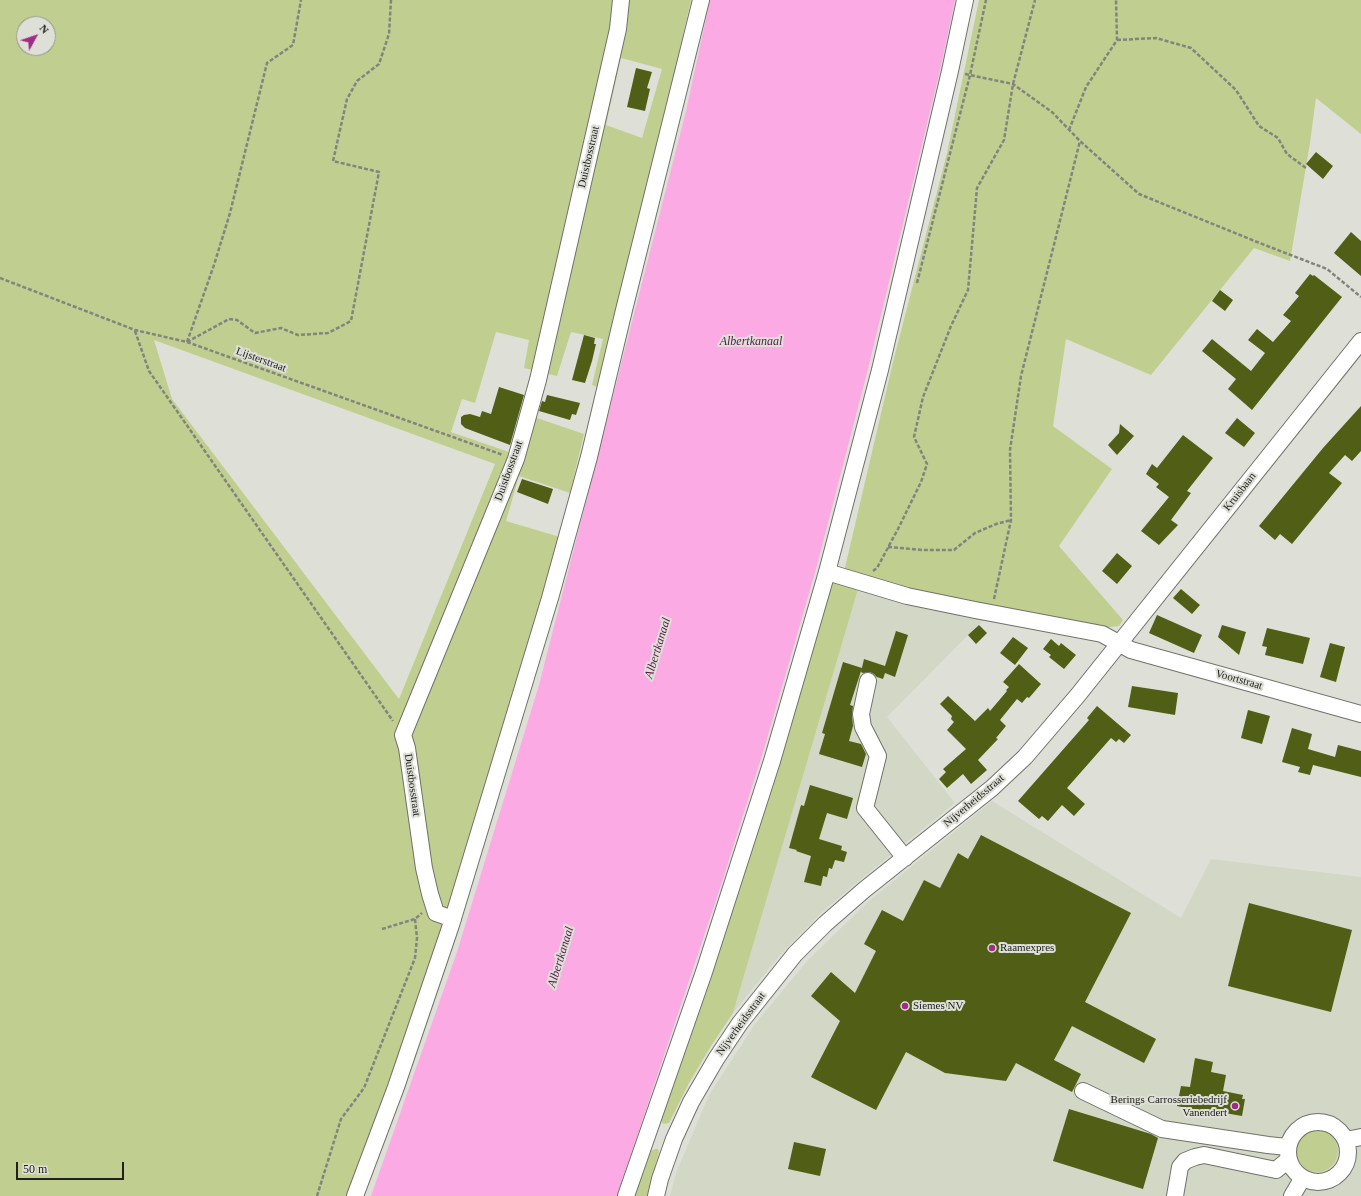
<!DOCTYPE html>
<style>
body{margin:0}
#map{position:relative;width:1361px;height:1196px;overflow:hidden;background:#dee0d7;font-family:Georgia,serif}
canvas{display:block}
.north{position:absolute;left:16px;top:16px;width:40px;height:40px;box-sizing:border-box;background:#dee0d7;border:1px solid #92948d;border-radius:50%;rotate:50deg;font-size:11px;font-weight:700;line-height:16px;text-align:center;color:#20211e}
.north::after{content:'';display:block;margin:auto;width:14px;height:18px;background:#9f2c87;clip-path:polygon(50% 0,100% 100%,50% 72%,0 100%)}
.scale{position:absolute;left:16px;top:1162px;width:108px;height:18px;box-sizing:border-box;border:2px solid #20211e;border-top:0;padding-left:5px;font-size:12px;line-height:14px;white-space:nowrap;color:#20211e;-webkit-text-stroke:3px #dee0d7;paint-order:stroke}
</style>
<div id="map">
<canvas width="1361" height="1196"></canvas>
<div class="north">N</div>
<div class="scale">50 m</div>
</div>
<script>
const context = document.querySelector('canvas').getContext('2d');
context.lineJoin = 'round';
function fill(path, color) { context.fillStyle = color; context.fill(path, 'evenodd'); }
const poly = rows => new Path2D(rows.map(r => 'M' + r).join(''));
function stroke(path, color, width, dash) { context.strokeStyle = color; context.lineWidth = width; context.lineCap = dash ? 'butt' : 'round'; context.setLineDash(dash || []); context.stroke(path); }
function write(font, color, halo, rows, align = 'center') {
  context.font = font + ' Georgia,serif'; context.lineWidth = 4; context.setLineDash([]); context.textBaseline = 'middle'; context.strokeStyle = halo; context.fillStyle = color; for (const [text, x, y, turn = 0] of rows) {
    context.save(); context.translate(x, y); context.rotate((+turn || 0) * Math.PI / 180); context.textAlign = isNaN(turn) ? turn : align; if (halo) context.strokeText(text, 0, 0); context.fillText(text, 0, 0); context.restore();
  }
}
fill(poly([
 [859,586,988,615,887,717,955,803,855,884,820,914,780,955,733,1013],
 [992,801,1181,918,1211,859,1361,877,1361,1196,670,1196,676,1173,709,1095,755,1024,808,960,869,901]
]), '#d2d7c6');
fill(poly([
 [0,0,691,0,648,187,598,387,592,385,603,339,571,332,557,376,524,368,529,340,496,332,475,403,462,399,451,432,512,453,534,417,584,434,570,493,519,476,506,521,560,537,431,969,349,1196,0,1196],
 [24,24,48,24,48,48,24,48],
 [621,58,662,69,642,138,606,125],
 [154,340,495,464,399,699,172,399],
 [979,0,1361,0,1361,134,1316,98,1310,143,1290,261,1254,248,1151,375,1066,339,1053,426,1112,469,1059,546,1123,620,1119,626,1102,628,843,576,893,362,947,153],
 [837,579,859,586,733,1013,711,1046,689,1083,669,1123,663,1124,660,1119,830,584],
 '1296 1151a21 21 0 1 1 42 0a21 21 0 1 1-42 0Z',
 [655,1149,658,1149,659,1152,647,1196,635,1196,651,1151]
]), '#c0cf90');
fill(poly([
 [710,0,955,0,940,70,868,369,816,569,764,749,720,888,617,1196,371,1196,457,952,539,685,686,111]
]), '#fbaae4');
fill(poly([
 [636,68,652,72,647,88,650,89,645,111,627,107],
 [1316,152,1333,166,1323,179,1306,164],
 [1351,232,1361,241,1361,276,1334,253],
 [1310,274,1313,276,1314,275,1342,297,1252,410,1228,389,1236,379,1202,351,1212,339,1251,371,1265,353,1248,340,1257,329,1273,342,1291,321,1283,315,1299,296,1295,293],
 [1220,290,1233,300,1225,311,1212,301],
 [584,335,595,338,594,344,596,344,592,361,585,383,572,380],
 [499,387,524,395,510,445,465,428,461,424,461,417,464,415,470,414,480,417,482,411,491,414],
 [547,395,580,403,576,415,572,414,570,420,539,411,542,401,545,402],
 [1361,406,1361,451,1352,461,1345,455,1329,473,1342,483,1292,544,1280,534,1275,540,1259,526,1323,448],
 [1237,418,1255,433,1244,447,1225,433],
 [1120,424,1134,436,1117,455,1108,445,1119,433],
 [1183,435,1213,458,1187,491,1191,493,1171,520,1178,525,1159,545,1141,531,1169,497,1156,487,1159,484,1146,474,1152,464,1157,468],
 [522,479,553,489,548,504,517,492],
 [1117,553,1132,566,1117,584,1102,571],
 [1181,589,1200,605,1192,614,1173,598],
 [1157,615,1202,635,1194,653,1149,633],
 [979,625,987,633,976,644,968,635],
 [1222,625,1246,632,1239,655,1218,637],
 [1267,628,1310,638,1303,664,1265,655,1267,647,1262,646],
 [896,631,908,635,895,677,885,673,883,679,877,677,874,674,870,672,863,673,861,672,864,659,885,666],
 [1013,637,1028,648,1015,665,1000,653],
 [1051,639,1059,646,1061,643,1076,655,1064,669,1049,657,1051,655,1043,649],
 [1330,643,1345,647,1336,682,1320,677],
 [843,662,862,668,850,705,853,706,852,715,853,726,849,741,861,744,866,754,862,767,819,754,825,734,822,733],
 [1019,664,1041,684,1029,698,1027,697,1022,703,1017,699,1000,720,1006,726,996,738,998,739,978,760,987,770,971,784,963,774,947,788,939,779,946,772,943,769,966,749,947,730,954,722,951,719,952,716,940,704,948,696,975,721,988,708,990,711,1007,691,1006,690,1009,687,1003,682],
 [1132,686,1178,693,1175,715,1128,707],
 [1097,706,1131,735,1124,743,1119,739,1116,742,1111,738,1067,788,1085,804,1074,816,1062,805,1048,821,1042,816,1039,819,1018,801,1089,720,1087,718],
 [1248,710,1270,716,1262,744,1241,738],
 [1292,728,1312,734,1308,749,1335,757,1338,745,1361,751,1361,777,1313,765,1310,775,1298,772,1300,767,1282,762],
 [810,785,853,798,847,819,827,813,819,839,842,846,841,850,847,852,844,862,835,860,832,869,829,868,827,877,823,876,821,886,804,882,811,856,796,851,797,850,789,848,801,805,804,806],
 [981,835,1131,913,1085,1002,1156,1039,1144,1063,1072,1026,1054,1060,1081,1074,1072,1092,1016,1063,1006,1081,945,1073,906,1052,876,1110,811,1077,840,1021,811,996,831,972,855,993,876,951,864,944,882,910,903,921,924,880,940,888,958,853,968,859],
 [1249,903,1352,930,1331,1012,1228,986],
 [1195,1058,1213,1062,1211,1072,1226,1075,1223,1091,1243,1095,1242,1099,1245,1099,1242,1116,1219,1112,1219,1115,1177,1106,1181,1086,1190,1087],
 [1069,1109,1151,1134,1158,1138,1143,1189,1053,1161],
 [794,1142,826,1149,820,1176,788,1169]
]), '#515e15');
const minor = poly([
 [827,572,907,596,975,610,1102,634,1131,650,1361,714],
 [868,681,861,714,863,727,878,756,865,808,905,858],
 [453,919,436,913,430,894,424,868,407,748,403,735,516,459,538,380,618,29,621,0],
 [1083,1091,1162,1129,1268,1145,1287,1147],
 '1288 1152a30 30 0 1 1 60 0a30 30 0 1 1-60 0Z',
 [1346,1140,1361,1137],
 [355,1196,396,1087,451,925,550,598,589,457,624,310,701,0],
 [626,1196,704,972,772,761,827,572,880,370,950,71,965,0],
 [656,1196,660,1179,674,1139,691,1102,716,1059,740,1023,795,954,825,924,864,890,992,788,1025,757,1078,695,1361,341],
 [1175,1196,1180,1167,1185,1161,1195,1157,1204,1155,1276,1170,1288,1160],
 [1292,1196,1302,1179]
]);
stroke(minor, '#70726a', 18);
stroke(poly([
 [1117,40,1156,38,1191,48,1236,90,1259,126,1278,138,1287,154,1306,168],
 [965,74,1013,84,1052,112,1080,141,1139,194,1257,242,1327,269,1361,297],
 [1069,130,1086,87,1117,40,1116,0],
 [0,278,135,330,187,342,503,455],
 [917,283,970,75,986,0],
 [135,331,149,371,393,721],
 [187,342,229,319,237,320,255,333,281,328,298,335,328,333,351,321,379,172,333,161,347,99,357,81,379,64,389,34,391,0],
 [187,342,214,265,230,213,267,63,293,45,301,0],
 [888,547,923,550,954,550,975,533,996,524,1011,520],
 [873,571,877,568,898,529,921,482,927,464,914,437,923,397,951,326,968,290,977,188,1004,140,1013,84,1035,0],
 [994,599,1011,520,1010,450,1021,376,1080,141],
 [382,929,415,919,422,913],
 [317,1196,341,1119,364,1088,415,958,417,938,415,919]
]), '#82847e', 2.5, [4, 2]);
stroke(minor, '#fff', 16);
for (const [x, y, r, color] of [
 [992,948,4,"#9f2c87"],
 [905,1006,4,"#9f2c87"],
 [1235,1106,4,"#9f2c87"]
]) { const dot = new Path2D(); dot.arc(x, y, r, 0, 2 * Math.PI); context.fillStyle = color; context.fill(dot); stroke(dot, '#dee0d7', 1.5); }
write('11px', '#20211e', '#dee0d7', [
 ["Duistbosstraat",589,157,-77],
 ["Lijsterstraat",261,360,20],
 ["Duistbosstraat",509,471,-70],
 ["Kruisbaan",1240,492,-52],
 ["Voortstraat",1239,680,16],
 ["Duistbosstraat",412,785,82],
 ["Nijverheidsstraat",974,801,-40],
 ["Nijverheidsstraat",741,1024,-54]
]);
write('11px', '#20211e', '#dee0d7', [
 ["Raamexpres",1000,948],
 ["Siemes NV",913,1006],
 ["Berings Carrosseriebedrijf",1227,1100,"right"],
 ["Vanendert",1227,1113,"right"]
], 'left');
write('italic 12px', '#59134a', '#dee0d7', [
 ["Albertkanaal",751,342],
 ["Albertkanaal",658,648,-73],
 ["Albertkanaal",561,957,-73]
]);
</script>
